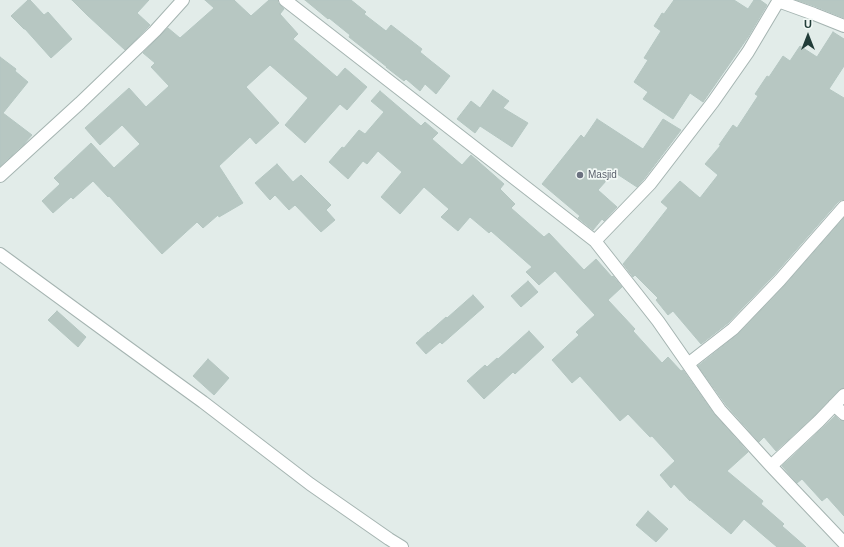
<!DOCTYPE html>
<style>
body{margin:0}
#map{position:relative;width:844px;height:547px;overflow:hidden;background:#e2ece9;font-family:Helvetica,sans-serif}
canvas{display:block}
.north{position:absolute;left:788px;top:16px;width:40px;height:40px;-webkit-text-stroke:3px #f2f9f6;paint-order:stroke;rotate:0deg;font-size:11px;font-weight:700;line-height:16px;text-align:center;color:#223d39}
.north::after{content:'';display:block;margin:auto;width:14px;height:18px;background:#223d39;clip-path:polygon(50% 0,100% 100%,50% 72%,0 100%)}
</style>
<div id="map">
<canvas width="844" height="547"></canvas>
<div class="north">U</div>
</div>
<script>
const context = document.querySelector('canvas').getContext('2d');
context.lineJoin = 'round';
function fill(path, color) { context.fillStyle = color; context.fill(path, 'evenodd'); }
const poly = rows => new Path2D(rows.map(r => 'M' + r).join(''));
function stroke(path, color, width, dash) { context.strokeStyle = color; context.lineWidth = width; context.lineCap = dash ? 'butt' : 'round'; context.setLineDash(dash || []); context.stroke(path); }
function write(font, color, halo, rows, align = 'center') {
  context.font = font + ' Helvetica,sans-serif'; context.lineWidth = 3.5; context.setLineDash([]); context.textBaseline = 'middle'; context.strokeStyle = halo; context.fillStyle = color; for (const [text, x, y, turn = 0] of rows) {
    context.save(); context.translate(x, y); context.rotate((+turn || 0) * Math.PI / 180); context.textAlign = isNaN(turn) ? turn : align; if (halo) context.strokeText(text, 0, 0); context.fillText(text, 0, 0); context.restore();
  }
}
const building = poly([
 [28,0,30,0,44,15,48,12,72,39,51,58,25,29,24,29,11,16,28,0],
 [72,0,149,0,137,13,150,25,125,50,87,15,72,0],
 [205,0,234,0,251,16,269,0,278,0,278,3,284,9,280,14,298,34,293,39,337,77,345,68,367,87,347,110,340,104,305,143,285,125,308,98,270,65,246,87,279,123,256,144,250,137,219,166,243,203,219,217,218,215,203,228,197,222,162,254,109,196,108,197,93,181,73,199,71,197,53,213,42,201,60,184,54,178,91,143,114,168,140,144,122,125,100,145,85,128,129,88,146,107,169,86,151,67,155,63,143,53,168,28,180,38,214,8,205,0],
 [305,0,351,0,366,12,364,14,386,31,391,25,422,49,420,52,431,61,450,76,436,94,425,84,420,91,406,79,404,81,386,67,387,67,349,37,350,35,329,18,328,19,305,0],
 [674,0,734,0,748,9,754,0,760,0,767,5,748,37,703,102,690,93,673,119,643,99,648,92,634,82,648,60,644,58,661,31,654,26,662,13,664,14,674,0],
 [797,0,844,0,844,18,817,7,797,0],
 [833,32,844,39,844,66,829,89,844,98,844,200,841,200,838,202,774,275,728,323,701,344,673,311,668,315,656,300,658,298,635,275,633,277,623,264,642,241,668,208,661,202,680,181,700,198,718,175,705,164,721,145,719,145,733,125,737,128,758,96,755,94,767,76,769,77,783,56,790,61,800,46,817,57,833,32],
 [0,57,16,69,15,71,28,82,3,113,32,135,24,144,0,166,0,57],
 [493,90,509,101,503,108,528,123,512,147,480,126,475,133,457,119,471,101,480,108,493,90],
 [380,91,421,126,425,122,438,133,432,139,462,165,471,155,504,184,500,189,515,204,511,208,544,237,549,233,584,270,596,259,612,277,613,276,622,287,608,300,635,329,633,331,662,363,668,357,681,371,683,370,714,414,748,452,727,471,763,501,761,504,784,524,782,526,806,547,777,547,744,519,731,534,690,500,690,501,674,484,671,488,660,475,675,461,652,436,650,437,628,414,620,421,580,376,572,383,552,360,579,335,576,332,595,315,555,271,539,285,526,272,532,267,491,231,489,233,470,217,458,231,441,217,449,209,424,187,400,214,381,197,402,172,378,151,367,164,363,161,348,179,329,162,342,147,344,148,359,130,365,134,384,112,371,101,380,91],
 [597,119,643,149,663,119,681,130,644,179,637,187,614,172,598,190,617,207,604,221,602,219,593,230,578,218,580,216,542,184,581,135,584,138,597,119],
 [277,164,293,182,301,175,331,205,326,210,335,220,321,232,295,205,289,210,275,195,270,200,255,183,277,164],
 [844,218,844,388,839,390,814,416,776,451,764,437,759,442,726,405,698,366,738,334,785,285,844,218],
 [528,281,538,292,521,307,511,296,528,281],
 [473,295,484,307,442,344,440,342,426,354,416,343,428,332,428,333,446,317,447,318,473,295],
 [57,311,86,337,78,347,48,320,57,311],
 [529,331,544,347,515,374,513,372,484,399,467,381,485,365,487,367,497,358,498,359,529,331],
 [208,359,229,378,214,395,193,376,208,359],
 [835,416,839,420,844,421,844,516,827,497,822,501,802,479,797,483,782,466,835,416],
 [648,511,668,529,656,542,636,525,648,511]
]);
fill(building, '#b7c7c2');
stroke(building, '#b4c6c1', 1);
const street = poly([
 [285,0,595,241,658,321,720,410,771,466,844,543],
 [778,1,814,14,844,26],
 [0,176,80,103,155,31,183,0],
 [595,241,650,184,713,102,748,52,779,0],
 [0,254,123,344,203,402,310,484,389,539,402,547],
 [688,364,733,329,780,280,844,207],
 [834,405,844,414],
 [771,466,819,421,844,395]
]);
stroke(street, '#a5b4b1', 14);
stroke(street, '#fff', 12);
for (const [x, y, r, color] of [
 [580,175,4,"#6b7280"]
]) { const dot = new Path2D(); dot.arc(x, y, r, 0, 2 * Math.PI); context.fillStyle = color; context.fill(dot); stroke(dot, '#f2f9f6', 1.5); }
write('10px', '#5b616d', '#f2f9f6', [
 ["Masjid",588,175]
], 'left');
</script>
